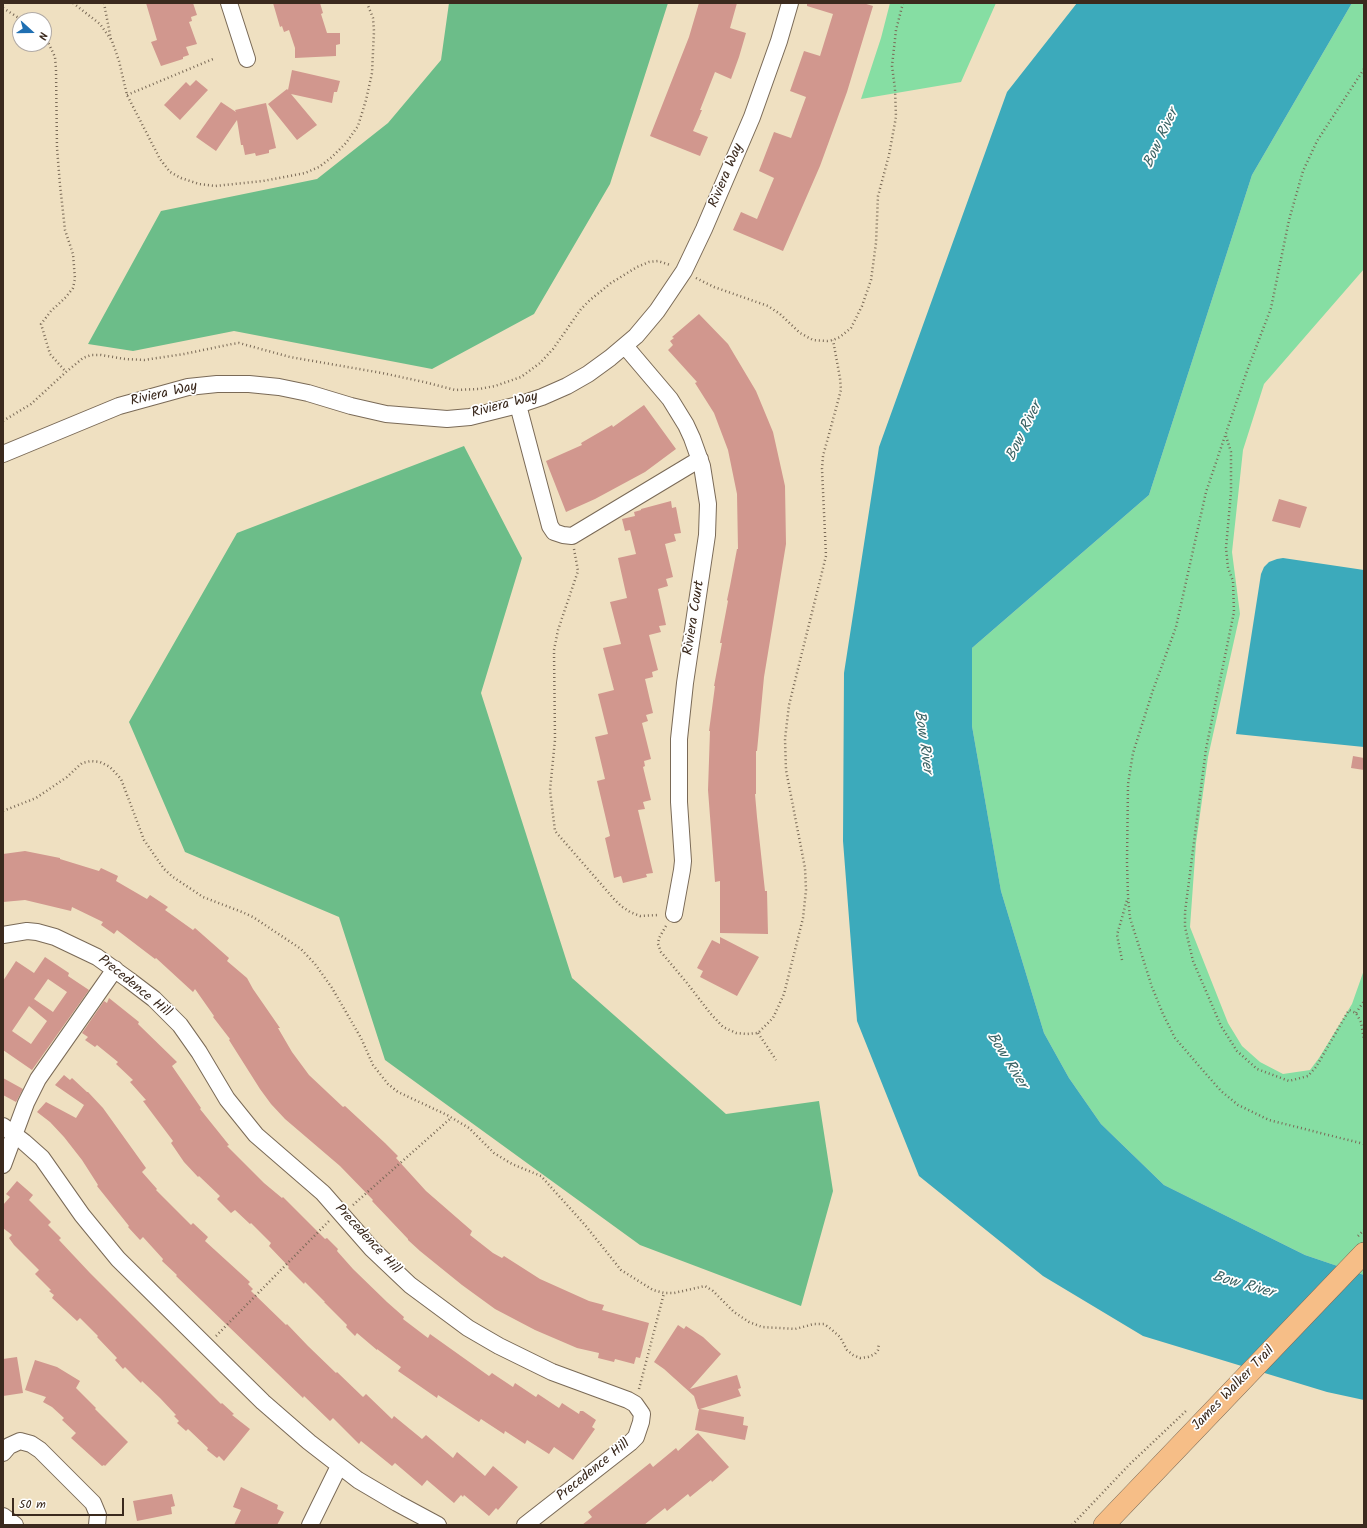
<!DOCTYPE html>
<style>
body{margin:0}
#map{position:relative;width:1367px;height:1528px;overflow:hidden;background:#efe0c1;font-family:Kalam,sans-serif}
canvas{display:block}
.frame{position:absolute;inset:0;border:4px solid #3b2a1e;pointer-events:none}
.north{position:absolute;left:12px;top:12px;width:40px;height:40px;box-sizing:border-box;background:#fff;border:1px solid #b1aaa5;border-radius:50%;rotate:111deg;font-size:11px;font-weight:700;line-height:16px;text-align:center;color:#3b2a1e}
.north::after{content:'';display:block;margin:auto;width:14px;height:18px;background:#1f6fb2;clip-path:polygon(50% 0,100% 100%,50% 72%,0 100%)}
.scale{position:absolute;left:12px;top:1498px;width:112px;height:18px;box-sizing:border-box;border:2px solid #3b2a1e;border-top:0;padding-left:5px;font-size:12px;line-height:14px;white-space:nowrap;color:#3b2a1e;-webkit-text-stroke:3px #fff;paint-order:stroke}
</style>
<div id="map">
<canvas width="1367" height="1528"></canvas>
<div class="frame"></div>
<div class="north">N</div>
<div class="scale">50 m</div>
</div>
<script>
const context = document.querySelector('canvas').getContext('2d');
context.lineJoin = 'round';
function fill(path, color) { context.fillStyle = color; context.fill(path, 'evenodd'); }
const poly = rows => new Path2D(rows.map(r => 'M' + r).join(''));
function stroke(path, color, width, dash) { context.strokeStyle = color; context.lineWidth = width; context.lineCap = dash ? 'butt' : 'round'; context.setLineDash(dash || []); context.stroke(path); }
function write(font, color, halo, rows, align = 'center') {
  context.font = font + ' Kalam,sans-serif'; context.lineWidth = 3.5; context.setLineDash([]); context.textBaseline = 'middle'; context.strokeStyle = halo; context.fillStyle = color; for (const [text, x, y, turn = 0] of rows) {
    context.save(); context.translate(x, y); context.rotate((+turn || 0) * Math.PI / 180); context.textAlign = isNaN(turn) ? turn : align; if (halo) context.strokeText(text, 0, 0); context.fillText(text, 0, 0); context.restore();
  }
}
fill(poly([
 [890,3,996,3,961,82,861,99,881,38],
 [1352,3,1364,3,1364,269,1264,384,1243,450,1232,552,1240,614,1208,757,1196,843,1190,927,1228,1023,1242,1046,1260,1062,1283,1074,1310,1070,1319,1058,1352,1004,1364,970,1364,1275,1305,1255,1164,1185,1101,1124,1069,1078,1044,1033,1001,891,972,726,972,648,1149,495,1252,175]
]), '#86dea3');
fill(poly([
 [449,3,668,3,610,184,534,314,432,369,234,331,133,351,88,344,161,211,317,179,388,123,441,60],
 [464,446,522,558,481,693,572,978,726,1114,819,1101,833,1191,801,1306,640,1245,385,1060,339,917,185,852,129,722,237,533]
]), '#6cbd89');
fill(poly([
 [1077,3,1352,3,1252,175,1149,495,972,648,972,726,1001,891,1044,1033,1069,1078,1101,1124,1164,1185,1305,1255,1364,1275,1364,1400,1327,1392,1143,1336,1043,1276,919,1176,857,1021,843,841,844,673,879,447,1007,92],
 [1283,558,1364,570,1364,747,1236,734,1261,574,1264,567,1269,562,1277,559]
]), '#3caabb');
fill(poly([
 [146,3,193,3,197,15,191,17,192,21,189,22,197,44,186,47,189,55,183,57,183,59,161,66,151,42,157,40],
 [273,3,320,3,323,13,321,14,327,33,340,33,340,44,336,45,336,56,295,58,295,48,289,30,284,32,282,26,280,27],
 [699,3,737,3,730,28,746,33,739,57,731,79,715,72,700,110,702,110,693,131,708,137,700,156,650,136,689,37],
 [807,3,863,3,873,6,847,92,820,166,783,251,733,230,741,212,757,219,774,178,759,171,774,132,791,138,806,97,790,91,804,51,820,56,833,14,807,6],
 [292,70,340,81,337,92,334,92,332,103,291,94,317,125,297,140,268,104,287,89,288,90],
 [196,80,208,90,180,120,164,105,186,82,190,86],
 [221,102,236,112,235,110,266,103,276,148,269,150,269,153,256,156,255,153,245,155,243,145,241,145,237,120,216,151,196,137],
 [699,314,728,344,756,391,773,432,785,486,786,544,764,677,757,751,756,751,756,794,755,794,757,817,765,891,767,891,768,934,720,933,720,881,715,882,708,790,710,731,709,731,715,686,714,686,722,643,720,643,728,601,727,600,730,586,737,549,738,549,737,494,728,450,714,413,695,383,697,382,668,350,673,345,670,341,674,338,672,337],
 [644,405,676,449,645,472,595,499,566,512,546,461,582,445,581,443,612,425,613,427],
 [1279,499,1307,507,1300,528,1272,521],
 [671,501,672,508,676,507,681,533,674,534,676,541,665,544,673,577,666,579,668,586,658,589,666,625,659,626,661,632,649,635,658,670,652,672,653,677,645,679,653,713,646,715,648,721,642,723,651,759,644,761,645,766,643,767,651,800,643,802,645,809,638,810,653,873,646,874,647,877,623,883,621,876,614,878,605,838,610,836,597,781,605,779,595,737,608,734,598,694,614,690,603,648,621,644,610,602,627,598,618,558,636,554,630,530,625,531,622,519,635,516,634,512,641,510,641,509],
 [1353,756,1364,758,1364,770,1351,768],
 [25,851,60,858,60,859,99,871,101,868,118,876,116,881,147,899,150,895,168,907,165,910,193,930,195,928,229,958,227,961,247,978,253,989,280,1028,278,1028,292,1052,309,1075,343,1107,345,1106,385,1143,398,1156,396,1158,426,1191,472,1231,470,1235,493,1253,502,1258,504,1256,540,1279,589,1301,604,1305,602,1310,649,1323,640,1358,636,1357,634,1364,615,1359,614,1362,598,1358,599,1353,577,1348,535,1330,495,1309,462,1285,420,1251,408,1240,408,1239,372,1201,373,1200,340,1166,285,1119,271,1104,260,1089,229,1040,230,1039,213,1017,214,1016,195,989,193,992,156,958,155,959,117,930,114,934,101,925,103,922,72,907,71,911,25,900,3,902,3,854],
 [720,937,759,957,737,996,700,977,703,971,697,968,712,940,720,944],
 [45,957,69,973,68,976,89,990,32,1070,3,1050,3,981,16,961,34,973],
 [48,979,67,992,53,1012,34,999],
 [29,1006,47,1021,31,1044,12,1031],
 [109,998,139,1022,138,1024,177,1062,172,1066,201,1108,200,1109,229,1145,227,1146,264,1183,282,1198,283,1197,325,1239,327,1238,338,1249,337,1251,353,1269,387,1302,404,1317,403,1319,424,1335,428,1338,430,1334,489,1376,492,1373,513,1387,515,1383,536,1397,538,1394,559,1408,562,1403,579,1414,580,1411,583,1411,596,1420,592,1427,595,1429,573,1460,554,1447,549,1454,527,1440,525,1444,505,1431,504,1434,481,1419,479,1422,438,1395,437,1398,398,1371,401,1367,377,1349,377,1350,357,1333,355,1336,346,1327,347,1325,324,1302,325,1302,305,1282,304,1284,288,1268,289,1267,269,1246,271,1243,251,1223,250,1224,235,1210,231,1213,217,1199,220,1196,199,1176,198,1177,184,1162,171,1143,173,1141,143,1101,146,1100,130,1082,133,1080,116,1064,118,1062,97,1045,95,1047,85,1040,88,1037,82,1033,104,1001,107,1003],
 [64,1075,70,1080,72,1078,87,1092,88,1092,103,1108,146,1168,142,1172,157,1189,156,1190,191,1225,193,1223,208,1237,205,1241,250,1282,248,1284,253,1289,251,1291,286,1325,287,1324,308,1346,336,1373,337,1372,363,1397,366,1394,392,1419,394,1416,422,1439,426,1435,453,1458,457,1452,485,1476,493,1466,518,1487,498,1510,496,1508,489,1516,464,1495,463,1497,461,1495,454,1503,427,1480,422,1486,395,1463,392,1466,361,1441,359,1444,333,1418,330,1421,304,1396,303,1398,176,1276,177,1275,162,1261,163,1259,143,1237,140,1240,128,1227,129,1226,97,1186,98,1185,82,1160,64,1137,50,1122,37,1112,46,1102,76,1118,84,1105,55,1085],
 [3,1078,23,1089,16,1102,3,1095],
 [17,1181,33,1195,29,1200,51,1222,48,1225,61,1238,59,1240,90,1273,221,1404,222,1403,234,1414,232,1415,250,1429,224,1461,219,1456,217,1458,207,1450,208,1448,188,1429,186,1431,177,1423,179,1421,174,1416,176,1415,160,1398,142,1381,141,1383,125,1367,123,1369,115,1360,117,1358,97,1337,98,1336,80,1318,77,1321,52,1298,54,1295,49,1291,51,1290,35,1274,39,1270,14,1245,9,1238,12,1235,3,1228,3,1205,10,1197,6,1194],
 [678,1325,684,1329,686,1326,703,1337,721,1354,690,1389,737,1375,741,1388,738,1389,741,1396,700,1409,744,1417,743,1425,748,1426,745,1440,695,1430,699,1409,698,1409,694,1396,664,1369,654,1362],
 [17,1357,23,1393,3,1396,3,1359],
 [35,1360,57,1367,80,1381,76,1388,96,1408,95,1409,128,1442,105,1466,104,1465,102,1466,71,1438,76,1433,62,1420,64,1418,52,1407,43,1402,46,1397,25,1390],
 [698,1433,729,1467,712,1482,711,1480,690,1497,688,1494,667,1511,665,1508,644,1525,582,1525,592,1517,588,1512,616,1490,650,1463,653,1467,676,1448,678,1451],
 [241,1487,278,1505,277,1509,284,1512,277,1525,234,1525,241,1510,233,1507],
 [172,1494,175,1506,171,1507,172,1514,137,1521,133,1501]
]), '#d1978e');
const minor = poly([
 [229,3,247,59],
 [625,346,670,399,686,425,692,438,702,466,708,504,707,535,685,683,679,739,679,802,683,861,682,870,674,914],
 [518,405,550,526,554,532,563,535,572,536,700,459],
 [3,454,119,406,188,387,217,384,249,384,279,387,308,393,351,406,386,414,447,419,470,417,518,405,542,397,567,386,588,374,610,358,636,336,657,311,684,271,704,229,752,117,779,41,790,3],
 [3,935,27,931,37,932,55,937,97,957,129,980,154,999,180,1025,199,1052,227,1099,256,1135,323,1193,372,1249,410,1285,468,1328,499,1346,552,1372,628,1400,635,1404,642,1414,641,1422,636,1437,630,1443,525,1525],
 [3,1126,24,1142,42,1158,82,1215,118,1259,263,1402,309,1442,358,1480,397,1503,438,1525],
 [3,1165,26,1103,38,1079,115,969],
 [3,1453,9,1446,20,1441,31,1444,40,1450,93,1503,98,1515,97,1525],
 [3,1516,15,1525],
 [310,1525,339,1466]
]);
const major = poly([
 [1104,1525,1364,1253]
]);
stroke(minor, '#7a6a57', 18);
stroke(major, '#7a6a57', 22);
stroke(poly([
 [73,3,100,24,112,41,119,61,127,95,160,159,170,172,181,178,199,184,215,186,263,181,305,173,319,167,332,157,346,143,358,126,366,100,372,73,374,31,373,18,367,3],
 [104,3,111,40],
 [3,8,22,20],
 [44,37,47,40,55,57,56,69,57,148,60,185,65,230,73,254,75,279,73,288,66,297,51,311,41,324,50,354,66,372],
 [1364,69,1317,141,1303,171,1289,220,1271,308,1247,371,1206,492,1176,627,1153,690,1133,753,1128,784,1127,862,1128,897,1130,918,1152,987,1163,1014,1175,1038,1206,1074,1221,1091,1238,1105,1269,1120,1364,1144],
 [127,95,213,59],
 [696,278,714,287,768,306,780,314,800,333,813,340,827,341,833,340,840,337,851,328,862,306,871,280,876,243,878,196,889,155,896,117,895,89,892,66,896,30,903,3],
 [3,421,31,404,66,372,83,358,91,355,101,355,125,359,144,360,184,354,232,344,239,343,290,357,382,373,424,382,455,390,479,389,495,386,521,377,540,363,553,349,581,309,590,300,611,283,637,267,649,262,658,261,670,265],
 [1226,436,1231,452,1231,492,1226,548,1228,568,1233,581,1234,612,1206,749,1185,912,1185,927,1193,961,1221,1026,1237,1051,1257,1069,1289,1081,1308,1076,1316,1067,1349,1010,1356,1013,1361,1022,1364,1040],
 [574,549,578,571,558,630,554,650,555,740,550,790,555,831,614,899,621,906,630,912,640,916,659,915],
 [3,811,36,798,67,777,82,763,91,761,100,762,110,767,121,779,144,840,164,869,173,877,203,897,242,912,253,917,301,949,315,964,332,988,361,1038,373,1065,388,1084,398,1092,447,1115,469,1128,494,1153,512,1164,541,1176,585,1225,621,1270,653,1290,664,1293,674,1293,705,1286,713,1291,734,1312,749,1322,762,1327,795,1329,814,1324,824,1324,831,1329,840,1337,847,1350,853,1355,860,1358,868,1357,875,1354,878,1350,879,1343],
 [666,926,659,938,658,944,661,952,687,983,710,1013,723,1027,736,1033,747,1034,758,1033,773,1018,784,994,803,918,806,890,805,868,786,770,785,739,789,705,826,556,822,469,823,456,841,390,840,378,833,340],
 [1122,960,1117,935,1127,900],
 [1356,1013,1364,1001],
 [758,1033,776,1060],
 [353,1205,451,1118],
 [1358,1236,1364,1230],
 [216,1336,329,1221],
 [639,1389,664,1293],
 [1072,1525,1129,1465,1186,1411]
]), '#7a6a57', 2.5, [1, 3]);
stroke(minor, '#fff', 16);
stroke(major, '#f6be87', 21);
write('14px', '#3b2a1e', '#fff', [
 ["Riviera Way",727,176,-67],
 ["Riviera Way",164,395,-13],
 ["Riviera Way",505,406,-15],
 ["Riviera Court",695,618,-81],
 ["Precedence Hill",134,987,39],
 ["Precedence Hill",367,1240,47],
 ["James Walker Trail",1234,1389,-46],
 ["Precedence Hill",594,1471,-39]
]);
write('italic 15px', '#3b6465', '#fff', [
 ["Bow River",1162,139,-65],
 ["Bow River",1025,432,-64],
 ["Bow River",922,742,82],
 ["Bow River",1006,1061,58],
 ["Bow River",1243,1286,16]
]);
</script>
